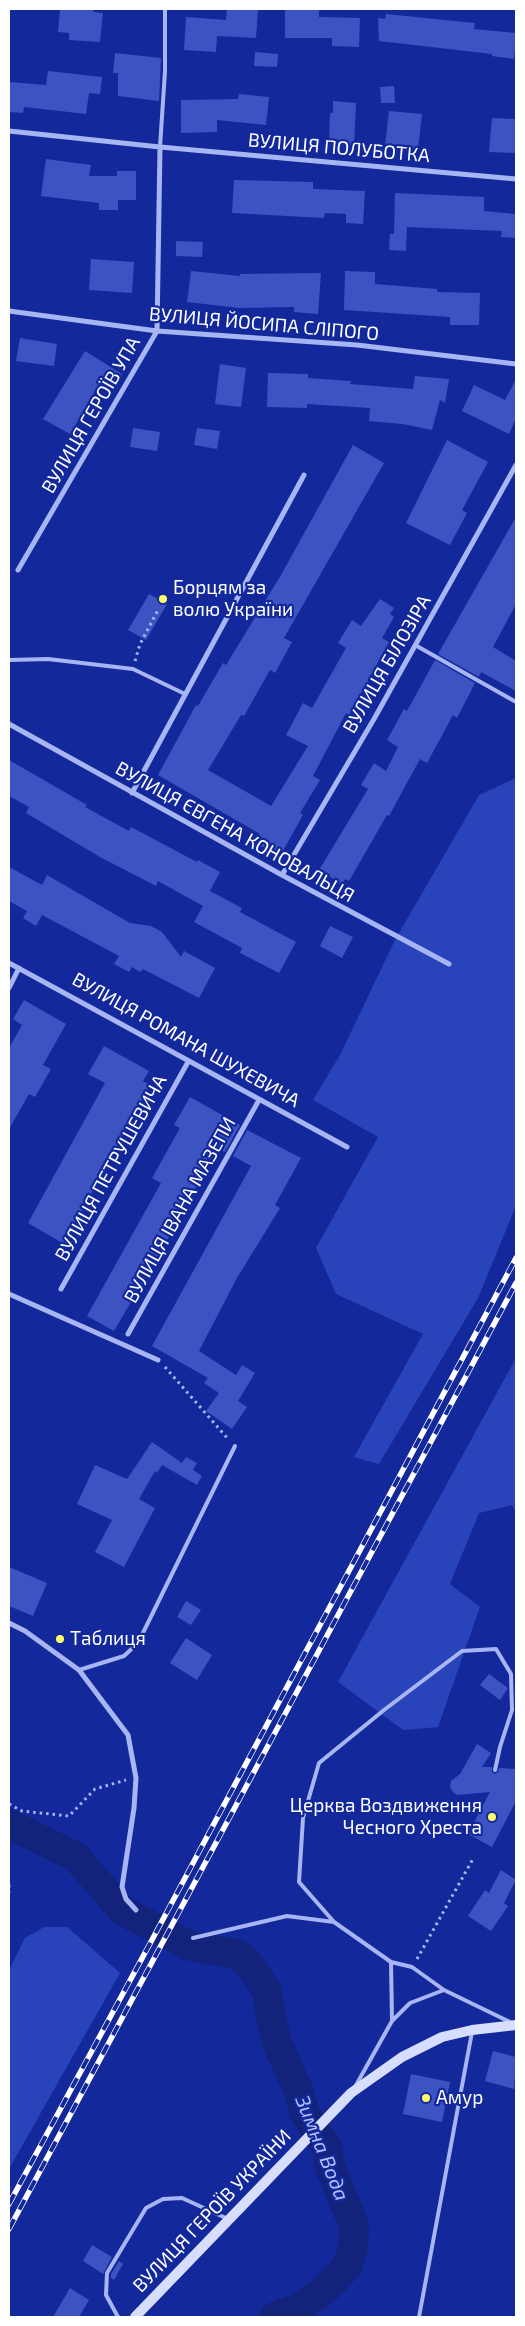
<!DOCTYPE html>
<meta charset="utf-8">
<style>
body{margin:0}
#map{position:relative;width:525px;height:2326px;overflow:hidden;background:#13299b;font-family:"Exo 2",sans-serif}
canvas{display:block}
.frame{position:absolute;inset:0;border:10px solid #fff;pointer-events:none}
</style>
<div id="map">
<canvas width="525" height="2326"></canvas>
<div class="frame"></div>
</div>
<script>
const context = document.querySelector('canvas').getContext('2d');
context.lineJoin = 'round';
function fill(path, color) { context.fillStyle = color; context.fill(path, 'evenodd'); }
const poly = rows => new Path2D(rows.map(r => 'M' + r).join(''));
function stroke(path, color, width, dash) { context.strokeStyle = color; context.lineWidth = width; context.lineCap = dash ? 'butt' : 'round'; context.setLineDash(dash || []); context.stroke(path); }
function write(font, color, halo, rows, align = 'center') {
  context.font = font + ' "Exo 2",sans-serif'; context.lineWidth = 4.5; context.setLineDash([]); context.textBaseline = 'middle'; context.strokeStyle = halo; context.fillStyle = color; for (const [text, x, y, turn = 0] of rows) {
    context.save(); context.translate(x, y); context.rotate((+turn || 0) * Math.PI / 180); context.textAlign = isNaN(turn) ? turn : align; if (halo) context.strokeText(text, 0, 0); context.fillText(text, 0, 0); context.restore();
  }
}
fill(poly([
 [516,778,516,1206,478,1298,379,1464,354,1457,423,1334,336,1294,316,1248,378,1137,313,1100,340,1055,395,940,479,795],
 [516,1358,516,1513,512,1505,479,1513,450,1584,480,1607,438,1727,403,1730,338,1682],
 [44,1927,67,1927,120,1973,9,2169,9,1970,25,1938]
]), '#2943bb');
stroke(poly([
 [9,1824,76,1857,123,1911,190,1946,237,1954,248,1963,267,1991,271,2018,278,2045,298,2090,305,2114,327,2148,330,2167,354,2225,353,2248,346,2268,321,2293,298,2308,274,2317]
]), '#13237c', 30);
fill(poly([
 [60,9,94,9,93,12,103,13,100,42,69,40,69,33,58,32],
 [227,9,258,9,256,38,217,36,216,52,184,50,186,17,226,20],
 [285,9,319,9,319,17,360,18,359,47,332,46,332,38,285,38],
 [386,14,475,23,474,29,516,33,514,59,492,56,492,54,379,41,378,18,385,19],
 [255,52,278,54,277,67,254,66],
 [115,53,161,58,159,101,118,96,118,73,113,73],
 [48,71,102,77,100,94,89,93,86,114,24,107,23,113,9,112,9,82,46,85],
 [394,86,395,103,381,103,380,87],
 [239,94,269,97,266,125,217,120,217,132,181,133,181,100,238,99],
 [333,101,356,103,354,146,329,145,330,113,333,113],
 [389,111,422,114,418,149,385,146],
 [492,118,516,119,516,153,489,152],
 [46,159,91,165,89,176,117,176,117,171,136,171,136,200,118,200,118,210,99,210,99,203,41,196],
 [234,180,313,182,313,189,365,191,363,224,346,223,346,214,325,213,324,218,232,213],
 [395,193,484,197,484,211,516,214,516,238,501,237,502,231,407,227,406,251,389,250,390,234,394,234],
 [176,241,203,242,202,257,176,256],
 [91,259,134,262,132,293,89,290],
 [191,271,240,276,240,274,321,273,318,314,294,312,294,307,239,308,187,302],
 [345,271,375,272,375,284,437,289,437,292,480,293,479,325,450,325,450,317,344,310],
 [20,338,57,344,54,366,16,361],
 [85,351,122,374,113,389,105,384,103,387,99,384,70,434,43,419],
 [220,364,246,368,241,407,215,404],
 [268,373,308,374,308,378,351,381,350,384,413,389,415,376,449,379,445,403,440,400,432,430,403,424,369,421,370,408,307,404,307,408,267,407],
 [516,379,516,418,509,434,462,411,474,385,505,400],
 [133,428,160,432,157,451,130,447],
 [197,428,220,431,217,449,194,445],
 [447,440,488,462,462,510,467,513,450,545,406,523],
 [353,445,384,463,284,638,292,642,275,673,270,670,244,716,241,715,208,770,271,806,308,746,286,735,303,703,312,708,346,648,338,643,352,620,361,626,380,599,394,608,390,614,394,617,382,638,389,642,349,715,346,713,313,776,320,780,300,813,303,815,280,856,255,843,260,834,158,775,196,705,198,706,223,663,226,665,281,575],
 [516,517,516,604,493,647,516,661,516,691,481,672,479,677,438,654],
 [149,594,167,604,146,640,128,630],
 [435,660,475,683,457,718,453,715,427,763,420,759,389,816,387,815,349,881,345,879,342,884,319,870,368,789,361,785,374,763,386,771,398,747,387,740,404,709,407,711],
 [9,760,87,805,85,807,129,831,131,827,197,862,198,860,220,872,210,891,242,908,240,912,296,942,279,973,240,953,242,948,194,922,203,906,158,881,156,886,100,857,26,813,29,807,9,796],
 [9,867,42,885,47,875,130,923,151,926,162,932,181,957,184,951,215,968,199,998,143,969,140,972,132,967,129,972,114,964,119,956,42,915,36,926,23,918,27,911,9,901],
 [330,926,353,937,342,958,320,946],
 [24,1000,66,1024,43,1065,51,1069,35,1097,29,1094,9,1129,9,1048,22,1025,13,1019],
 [104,1046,149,1071,143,1081,150,1085,64,1244,28,1223,105,1083,88,1074],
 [190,1097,240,1125,225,1152,217,1149,140,1289,139,1288,114,1331,87,1316,161,1183,152,1178,180,1128,174,1125],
 [247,1130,301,1158,275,1205,280,1208,237,1278,199,1351,236,1375,242,1365,255,1373,238,1401,247,1407,232,1429,206,1411,219,1393,204,1383,208,1378,152,1346,251,1166,233,1156],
 [152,1442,182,1463,186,1457,197,1463,193,1470,202,1476,197,1485,162,1465,157,1473,155,1471,139,1499,155,1508,124,1567,95,1552,112,1520,77,1504,95,1465,127,1479],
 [9,1567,47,1583,33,1616,9,1606],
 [186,1601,201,1610,191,1625,177,1617],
 [186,1638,212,1655,197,1680,170,1663],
 [489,1674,508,1688,500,1700,480,1685],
 [477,1744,491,1753,482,1767,492,1767,492,1772,495,1774,498,1772,499,1768,516,1769,516,1801,492,1847,468,1834,490,1792,457,1795,453,1792,450,1787,451,1781,460,1774],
 [501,1870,516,1880,504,1903,508,1906,491,1931,468,1916,485,1890,489,1893],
 [493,2051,516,2057,514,2089,485,2081],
 [411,2074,450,2082,442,2122,403,2114],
 [92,2245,112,2257,103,2274,83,2261],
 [119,2261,123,2264,114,2280,111,2278,111,2274],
 [70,2288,89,2300,79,2317,53,2317]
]), '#3d53c2');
stroke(poly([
 [135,661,140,644,158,610],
 [165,1367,229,1440],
 [9,1804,22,1811,69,1816,95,1789,126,1780],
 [9,1885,9,1893],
 [417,1959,474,1857]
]), '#a8b5f3', 3, [2.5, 4]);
stroke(poly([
 [160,147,165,71,165,9],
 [415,645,516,702],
 [9,660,48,659,133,669,185,694],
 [79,1670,124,1656,138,1643,235,1446],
 [334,1922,299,1882,303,1818,319,1763,384,1710,462,1651,496,1649,511,1674,512,1710,500,1747,495,1770],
 [193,1938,287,1916,334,1922,391,1962,412,1967,444,1990,512,2023],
 [392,2021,410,2003,444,1990],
 [355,2087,392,2021,391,1962],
 [118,2317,106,2295,107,2273,146,2208,163,2199,182,2198,228,2219],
 [419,2317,472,2032]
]), '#a8b5f3', 4);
stroke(poly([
 [9,131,160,147,516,179],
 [9,311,157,331,357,345,516,364],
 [18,570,157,331,160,147],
 [9,724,282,875,449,964],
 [132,793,304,475],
 [282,875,374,719,516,465],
 [9,963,347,1147],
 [9,988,19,968],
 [61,1289,188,1062],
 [9,1294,158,1360],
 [128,1334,259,1100],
 [9,1623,25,1631,79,1670,128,1735,136,1778,134,1808,122,1887,126,1899,136,1910]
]), '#a8b5f3', 5);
stroke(poly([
 [135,2317,351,2093,402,2057,442,2037,472,2030,516,2025]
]), '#d7ddfd', 10);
const rail = poly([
 [9,2204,153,1938,516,1258],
 [9,2229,516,1283]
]);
stroke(rail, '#fff', 5.5);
stroke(rail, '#13299b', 4, [11]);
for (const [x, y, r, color] of [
 [163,599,5,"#fffd6a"],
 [60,1639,5,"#fffd6a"],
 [492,1817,5,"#fffd6a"],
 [426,2098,5,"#fffd6a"]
]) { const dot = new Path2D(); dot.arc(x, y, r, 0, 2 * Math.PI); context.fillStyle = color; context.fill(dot); stroke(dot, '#13299b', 2); }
write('19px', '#fff', '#13299b', [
 ["ВУЛИЦЯ ПОЛУБОТКА",339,148,5],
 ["ВУЛИЦЯ ЙОСИПА СЛІПОГО",264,324,5],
 ["ВУЛИЦЯ ГЕРОЇВ УПА",91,415,-60],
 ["ВУЛИЦЯ БІЛОЗІРА",387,664,-60],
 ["ВУЛИЦЯ ЄВГЕНА КОНОВАЛЬЦЯ",235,832,29],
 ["ВУЛИЦЯ РОМАНА ШУХЕВИЧА",186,1040,29],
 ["ВУЛИЦЯ ПЕТРУШЕВИЧА",111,1168,-61],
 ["ВУЛИЦЯ ІВАНА МАЗЕПИ",180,1210,-61],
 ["ВУЛИЦЯ ГЕРОЇВ УКРАЇНИ",212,2211,-46]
]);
write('19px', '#fff', '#13299b', [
 ["Борцям за",173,588],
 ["волю України",173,610],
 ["Таблиця",70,1639],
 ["Церква Воздвиження",482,1806,"right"],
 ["Чесного Хреста",482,1828,"right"],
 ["Амур",436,2098]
], 'left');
write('italic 20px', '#b4c1fa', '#13299b', [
 ["Зимна Вода",322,2148,68]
]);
</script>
